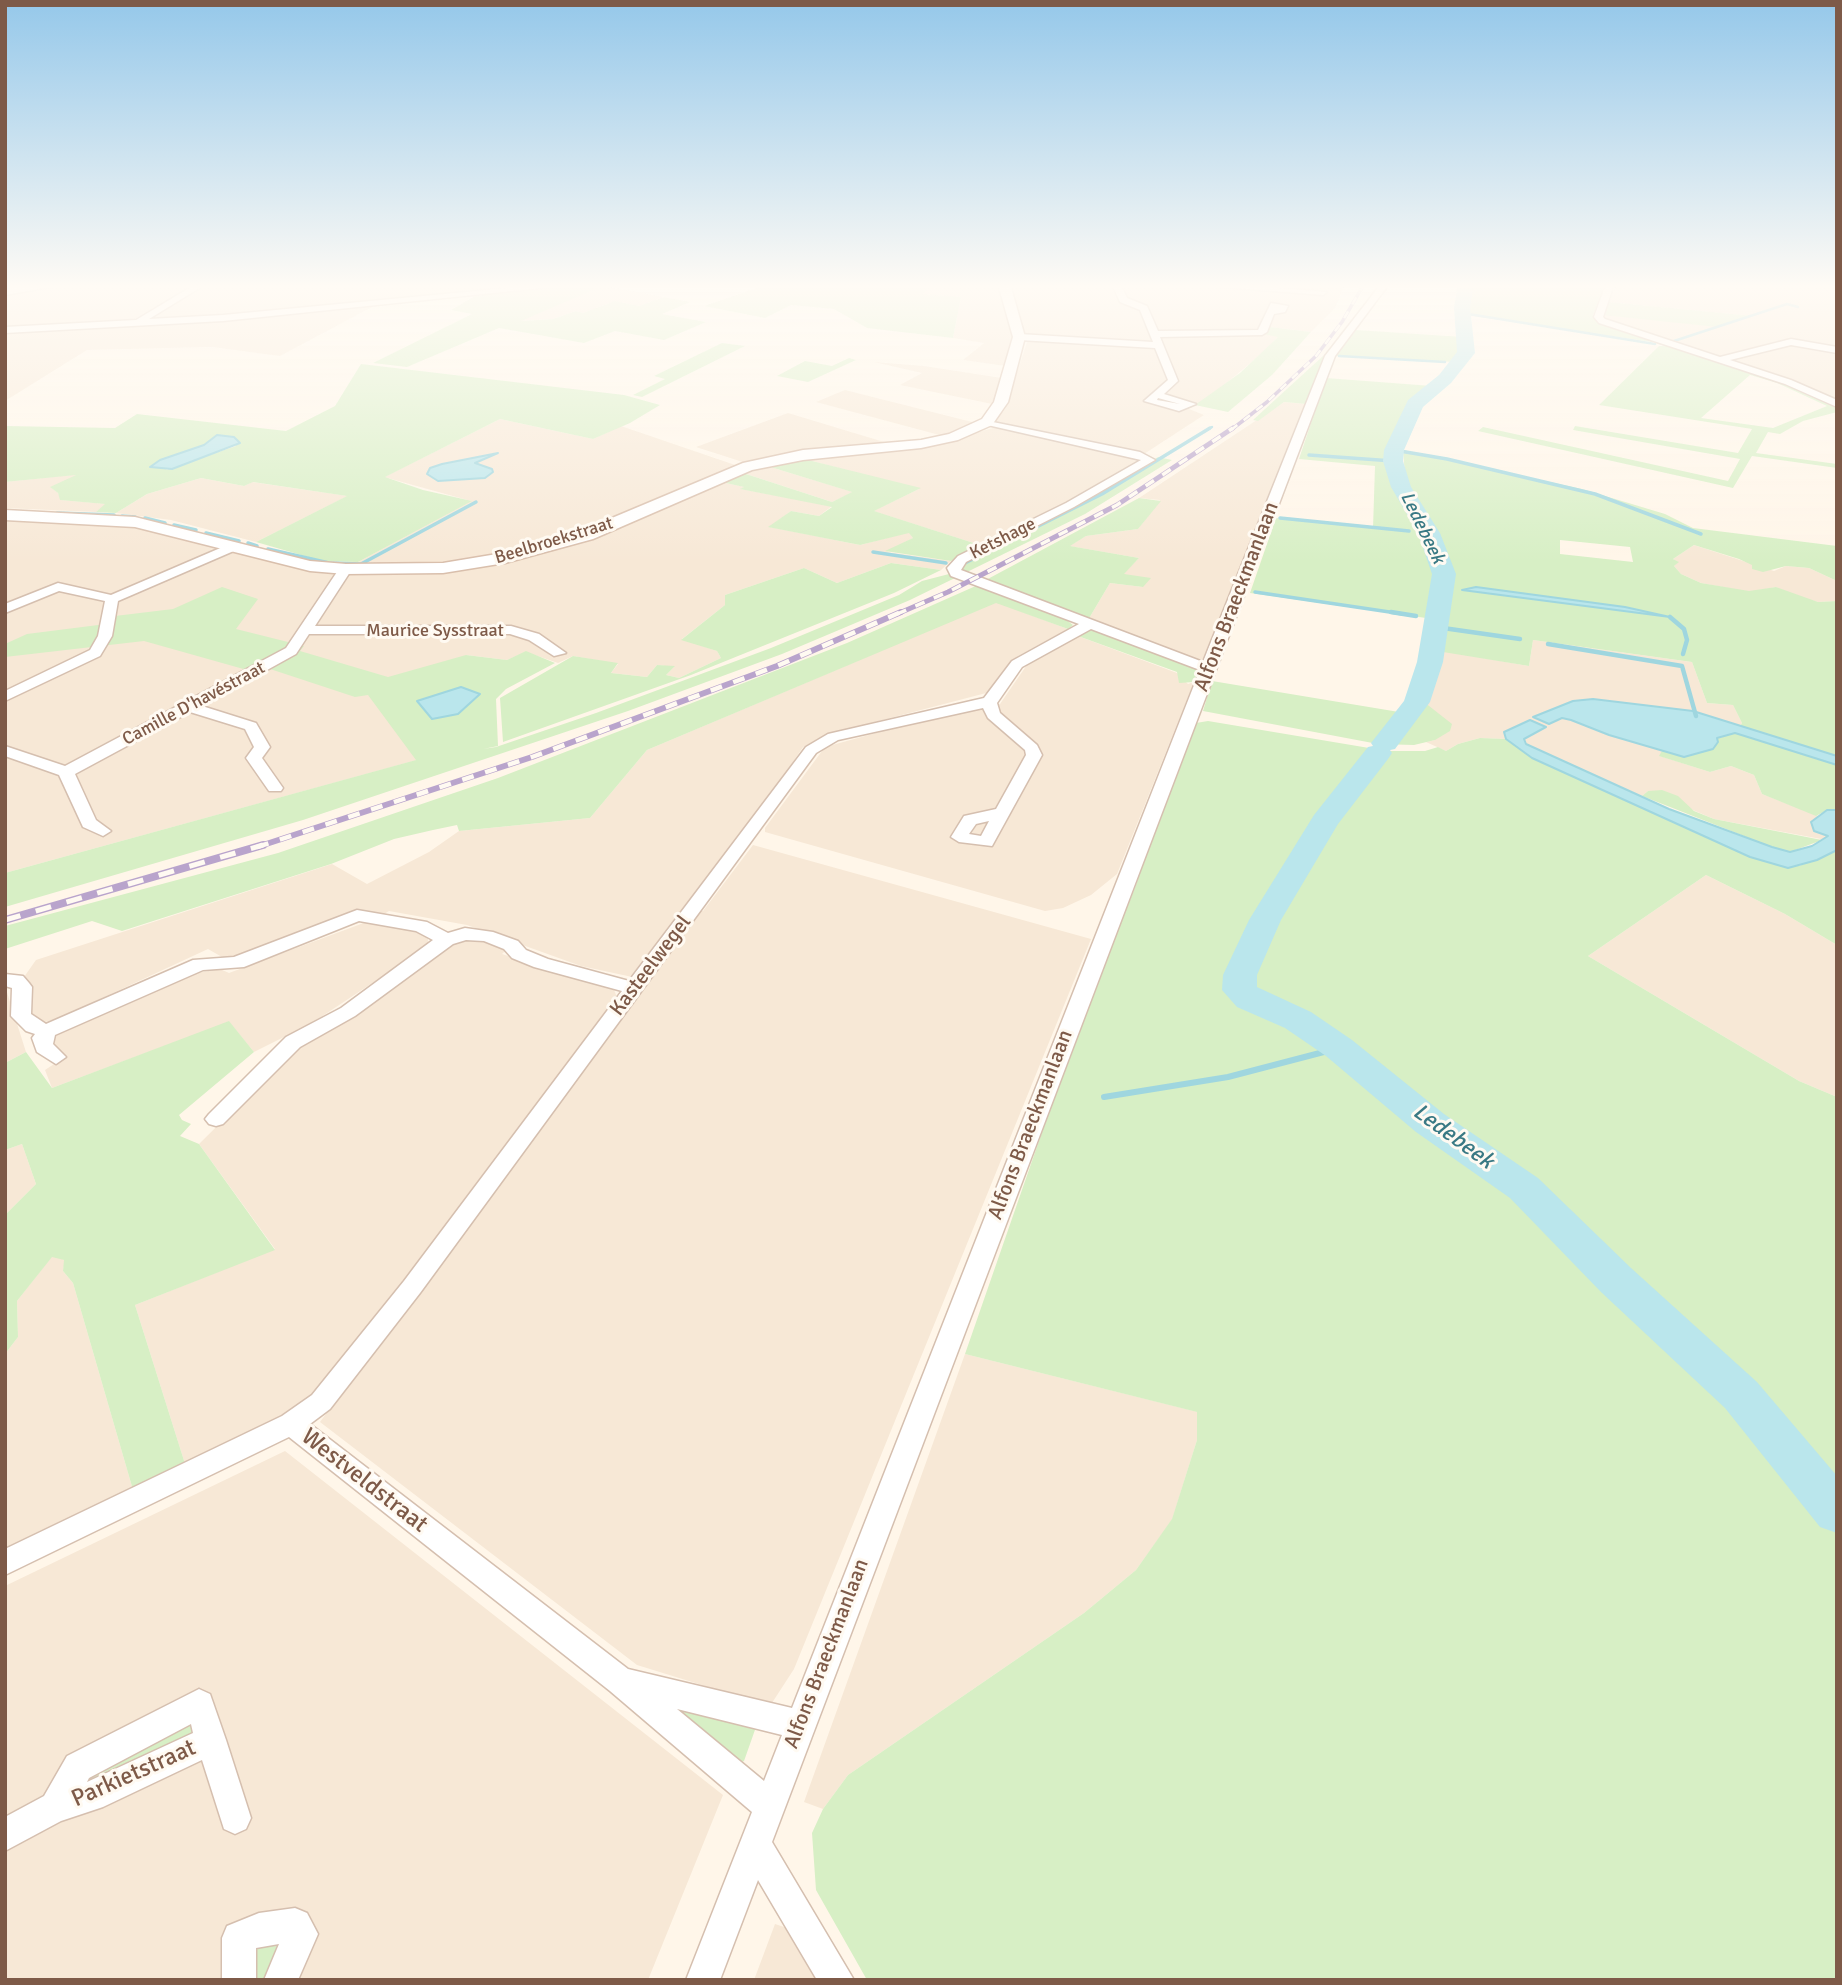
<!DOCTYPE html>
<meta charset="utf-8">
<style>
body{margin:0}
#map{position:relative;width:1842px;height:1985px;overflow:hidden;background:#fff6e9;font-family:Signika,sans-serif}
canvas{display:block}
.frame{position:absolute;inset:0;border:7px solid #7e5a48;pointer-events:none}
</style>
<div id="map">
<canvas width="1842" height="1985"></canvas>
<div class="frame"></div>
</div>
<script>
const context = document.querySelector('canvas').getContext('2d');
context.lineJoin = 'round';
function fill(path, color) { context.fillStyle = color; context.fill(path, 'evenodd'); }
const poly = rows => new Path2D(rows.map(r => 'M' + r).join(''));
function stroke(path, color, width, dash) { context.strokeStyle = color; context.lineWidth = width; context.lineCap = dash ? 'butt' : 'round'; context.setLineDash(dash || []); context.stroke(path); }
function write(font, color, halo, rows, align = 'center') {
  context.font = font + ' Signika,sans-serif'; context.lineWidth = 6; context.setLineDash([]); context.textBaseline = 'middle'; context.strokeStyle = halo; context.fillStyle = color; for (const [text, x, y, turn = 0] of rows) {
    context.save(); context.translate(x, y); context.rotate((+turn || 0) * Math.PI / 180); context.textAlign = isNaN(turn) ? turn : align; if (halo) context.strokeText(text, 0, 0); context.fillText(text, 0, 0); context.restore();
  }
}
fill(poly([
 [76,284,195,284,133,320,5,329,5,294],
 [206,284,504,284,487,293,151,321,150,318,155,314],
 [919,284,1000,284,1012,338,1006,366,963,360,984,343,953,338,961,297,921,294,930,287],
 [1011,284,1345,284,1335,308,1311,332,1270,327,1279,336,1265,351,1212,395,1189,409,1204,415,1144,454,994,422,1005,409,1027,342],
 [1617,284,1837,284,1837,402,1602,319,1603,315,1750,316,1609,302],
 [597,285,664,297,639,306,615,301,583,313,576,311,553,319,520,321],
 [374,306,280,356,212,347,87,350,5,401,5,332],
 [874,362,924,366,1002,378,992,404,900,385,922,373],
 [845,390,976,423,943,436,816,402],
 [1284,402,1306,404,1203,661,1088,620,1110,583,1143,587,1123,574,1139,558,1069,546,1086,536,1138,529,1160,500,1139,498],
 [788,413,894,445,749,464,696,447],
 [500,419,593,439,621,426,738,466,595,527,527,549,488,558,427,565,358,562,471,501,384,477],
 [996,427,1131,456,1141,460,1141,463,983,546,873,511,919,489,800,458,927,447],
 [764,465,853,492,832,502,743,473],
 [80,474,51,487,58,493,61,500,107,504,96,512,5,508,5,482],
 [201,478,244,486,252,482,348,496,256,542,171,520,116,513,147,494],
 [721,482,745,487,741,489,832,506,819,516,791,511,770,527,860,545,909,532,913,538,887,552,951,561,941,570,891,563,837,583,804,568,725,595,725,605,682,639,717,651,721,658,679,678,666,675,674,667,657,665,647,677,611,673,618,664,573,656,558,663,526,652,507,660,466,655,417,760,5,873,5,519,103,522,147,528,334,571,513,560],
 [1694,545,1774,571,1786,566,1809,568,1837,581,1837,601,1818,602,1788,594,1776,587,1749,592,1701,583,1681,574,1674,566,1678,562,1673,559],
 [996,602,1068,629,1018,656,990,692,825,735,803,747,744,835,637,978,581,966,467,925,389,911,384,914,356,911,237,957,222,957,208,949,57,1019,41,1023,30,1012,24,977,36,960,332,864,367,884,429,852,459,831,590,818,647,750],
 [1078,636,1177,673,1188,684,1194,682,1117,874,1091,895,1063,908,1045,911,765,832,765,828,825,747,949,713,1000,704,1031,659],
 [1533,640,1692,662,1707,703,1733,705,1742,723,1735,733,1704,750,1684,757,1660,756,1710,772,1731,766,1754,775,1762,794,1837,823,1837,842,1714,819,1648,791,1642,796,1526,744,1524,740,1531,734,1504,731,1506,739,1480,738,1458,744,1446,751,1426,742,1435,740,1424,703,1443,651,1529,666],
 [753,845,1091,939,794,1669,770,1706,637,1665,320,1422,697,911,703,911],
 [1706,875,1785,914,1837,945,1837,1097,1799,1081,1588,956],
 [369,921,417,929,428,939,428,946,312,1023,254,1052,229,1022,52,1088,45,1070,66,1056,50,1040,54,1035,190,974,220,969,229,973],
 [460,939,479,939,507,949,502,954,614,990,617,997,538,1112,511,1138,467,1195,437,1241,317,1390,293,1413,186,1467,135,1305,275,1249,199,1144,296,1048],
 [5,986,26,1052,5,1063],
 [22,1144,36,1184,5,1215,5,1150],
 [52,1256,65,1260,63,1271,73,1283,133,1490,5,1549,5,1354,18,1337,17,1301],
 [965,1354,1198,1412,1197,1440,1172,1520,1136,1570,1084,1613,848,1775,823,1809,804,1802],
 [285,1451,723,1795,648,1980,5,1980,5,1586],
 [775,1924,805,1934,822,1980,754,1980]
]), '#f7e8d6');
fill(poly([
 [577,284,594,286,593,290,521,321,553,319,576,311,583,313,615,301,639,306,664,297,690,302,662,314,706,322,664,340,615,331,584,343,499,328,407,367,373,363,472,314,451,310,475,296],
 [769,284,919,284,931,287,922,294,961,297,953,338,867,328,834,309,791,305,765,318,704,306],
 [1462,284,1606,284,1593,315,1594,319,1659,343,1459,314],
 [1609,302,1753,316,1717,327,1603,315],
 [1270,327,1311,332,1272,375,1228,412,1195,405,1240,373,1278,337,1263,334],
 [1356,330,1463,337,1465,347,1453,362,1336,356],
 [722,343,745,346,642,397,633,395,665,379,654,376],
 [1659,346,1669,346,1786,382,1837,405,1837,412,1803,421,1780,434,1768,432,1756,453,1837,464,1837,468,1752,456,1733,488,1478,431,1483,427,1728,481,1740,459,1573,430,1575,426,1738,453,1752,429,1599,405],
 [1750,375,1777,383,1827,406,1773,428,1701,418],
 [1323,356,1326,356,1306,404,1284,402,1258,421,1253,420],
 [849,358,856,360,808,382,777,376,805,361,832,366],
 [361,364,624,395,660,405,630,423,593,439,500,419,385,477,423,490,472,501,358,562,322,561,256,542,347,496,253,482,244,486,201,478,147,494,116,513,96,512,105,504,60,500,58,493,50,487,76,475,5,482,5,426,115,428,137,414,286,431,335,406],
 [217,435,234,437,236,446,166,470,180,455,204,445],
 [1326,378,1432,386,1411,404,1386,460,1404,502,1430,546,1439,592,1432,612,1447,614,1453,585,1447,554,1432,524,1406,487,1403,450,1582,489,1665,514,1693,528,1837,546,1837,581,1809,568,1786,566,1763,572,1752,569,1752,565,1739,559,1694,545,1673,559,1679,562,1674,566,1681,574,1701,583,1749,591,1776,587,1818,602,1837,601,1837,756,1740,726,1742,723,1733,705,1707,703,1692,662,1533,640,1529,666,1443,652,1424,702,1452,724,1450,731,1435,740,1414,745,1378,744,1203,711,1212,681,1399,712,1411,700,1422,658,1428,628,1426,618,1250,593,1276,518,1373,528,1375,466,1299,459],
 [1560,540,1630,547,1633,562,1560,554],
 [1158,457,1172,460,1085,514,967,572,962,572,958,566,1076,506],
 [800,458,921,488,874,511,983,546,951,561,885,551,913,538,909,533,860,545,768,527,791,511,819,516,832,507,740,489,744,487,721,482,743,473,832,502,852,492,764,465],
 [1139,498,1161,501,1138,529,1086,536,1070,546,1139,558,1124,574,1151,578,1143,587,1110,583,1088,620,984,581],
 [891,563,941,570,894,593,691,675,503,742,500,698,573,656,618,663,611,673,647,677,657,665,675,666,666,675,679,678,721,658,717,651,681,640,725,605,725,595,804,568,837,583],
 [949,574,957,577,910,600,782,654,628,711,303,820,5,907,5,873,416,760,368,695,355,697,258,665,247,670,144,641,5,657,5,644,27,634,114,623,115,616,173,609,222,587,258,599,236,629,304,646,300,651,388,677,466,655,507,660,526,651,555,663,506,689,496,699,498,746,483,749,496,747,596,713,771,648,899,595,922,581],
 [978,585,1060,615,1073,625,1068,629,996,603,647,750,590,818,459,831,457,825,433,830,394,839,331,864,122,931,92,921,5,949,5,926,278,853,498,778,847,643],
 [1092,629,1199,669,1194,682,1179,683,1177,672,1078,636],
 [1208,721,1387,751,1425,751,1438,747,1446,751,1458,744,1480,738,1506,739,1532,758,1750,857,1799,866,1837,850,1837,945,1785,914,1706,875,1588,956,1799,1081,1837,1097,1837,1980,867,1980,816,1890,812,1833,823,1809,848,1775,1084,1613,1136,1570,1172,1519,1197,1440,1197,1412,965,1354,1073,1043,1136,885,1154,831,1196,723],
 [1735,733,1837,765,1837,810,1827,810,1816,816,1762,794,1754,775,1731,766,1710,772,1659,756,1663,749,1684,757,1712,749,1717,739],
 [1662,790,1678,796,1694,811,1714,819,1822,840,1790,852,1772,847,1642,796,1648,791],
 [229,1021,254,1052,179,1115,182,1120,191,1124,180,1136,199,1144,275,1250,135,1305,186,1467,133,1490,73,1283,63,1271,64,1260,52,1257,17,1301,18,1337,5,1354,5,1215,36,1184,22,1144,5,1150,5,1063,26,1052,52,1088],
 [664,1705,756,1727,744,1761,740,1763],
 [191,1720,198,1731,84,1789,83,1775],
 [282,1938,272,1980,247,1980,249,1948]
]), '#d7efc5');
const water = poly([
 [217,435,234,437,240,443,172,469,150,467,160,460,204,445,217,435],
 [498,453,475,463,492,469,493,472,485,478,438,481,427,474,430,468,442,464,498,453],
 [1476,587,1625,607,1670,617,1462,590,1476,587],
 [461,687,480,694,458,714,432,719,417,701,461,687],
 [1593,699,1693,711,1837,756,1837,765,1735,733,1717,738,1718,742,1713,749,1684,757,1609,735,1571,720,1562,718,1549,724,1533,717,1573,701,1593,699],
 [1530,720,1546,727,1524,739,1526,744,1669,809,1772,847,1790,852,1812,846,1828,836,1814,831,1811,822,1827,810,1837,810,1837,850,1817,860,1788,868,1750,857,1532,758,1506,739,1504,732,1530,720]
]);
fill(water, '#bae6ec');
stroke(water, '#9fd6df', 2);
stroke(poly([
 [1462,313,1655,344],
 [1671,342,1787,304,1798,307],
 [1339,356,1445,362],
 [1454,362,1458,362],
 [1207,430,1212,427]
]), '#9fd6df', 2.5);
stroke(poly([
 [1394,450,1447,459,1595,494,1701,534],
 [1309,455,1393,461],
 [57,513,114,515],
 [122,516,135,517],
 [145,518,165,523],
 [1280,518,1409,531],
 [174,525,196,530],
 [206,533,239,541],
 [248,543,257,546],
 [268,549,329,563,361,564,476,502],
 [873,552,946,563],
 [963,564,1102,494,1210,428],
 [1255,592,1403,614]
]), '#9fd6df', 3.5);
stroke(poly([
 [1391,612,1416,616],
 [1670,617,1684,629,1687,640,1683,654],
 [1436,627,1520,639],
 [1548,644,1682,666,1696,716]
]), '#9fd6df', 4.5);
stroke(poly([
 [1104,1097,1228,1077,1339,1048]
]), '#9fd6df', 6);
fill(poly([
 [1458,284,1474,284,1470,307,1475,353,1451,383,1423,407,1404,450,1403,461,1411,487,1440,533,1456,574,1443,662,1430,702,1395,749,1390,750,1392,753,1388,759,1338,824,1281,920,1257,975,1257,987,1311,1012,1352,1040,1444,1114,1538,1178,1631,1268,1757,1382,1837,1476,1837,1533,1820,1527,1725,1408,1601,1292,1510,1198,1416,1132,1326,1056,1285,1028,1237,1007,1222,990,1223,975,1249,920,1314,815,1368,747,1373,746,1371,743,1404,701,1417,662,1432,574,1418,533,1391,487,1383,461,1384,450,1408,400,1439,375,1457,352,1454,307,1458,284]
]), '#bae6ec');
const street = poly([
 [46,284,67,284,5,295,5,289,46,284],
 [196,284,206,284,149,319,223,315,550,284,579,284,223,321,5,333,5,327,136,320,196,284],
 [1112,284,1120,284,1127,298,1147,306,1158,331,1258,330,1271,303,1288,306,1285,312,1274,314,1267,332,1262,335,1160,337,1178,381,1164,394,1196,404,1179,411,1144,401,1168,380,1155,348,1019,340,1014,337,1019,334,1153,342,1140,310,1120,302,1112,284],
 [1158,398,1180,404,1157,400,1158,398],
 [1185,284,1229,284,1327,292,1323,295,1185,284],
 [1381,284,1389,284,1335,356,772,1842,854,1980,817,1980,758,1880,720,1980,686,1980,752,1812,610,1691,289,1437,5,1575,5,1549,282,1416,312,1395,404,1281,622,991,534,967,512,958,504,949,484,941,466,940,453,944,355,1016,300,1047,223,1124,216,1126,209,1124,205,1119,209,1114,286,1037,341,1008,433,940,416,931,359,921,244,967,203,970,55,1035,53,1044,66,1057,56,1064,37,1052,32,1038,35,1034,26,1031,11,1016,12,988,5,986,5,974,23,976,29,983,32,987,31,1014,46,1024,193,960,234,957,357,910,427,922,448,933,465,928,493,932,518,941,526,950,548,959,629,981,806,747,828,734,984,698,1012,661,1079,624,951,576,947,568,958,556,1066,503,1141,460,983,424,983,420,1140,452,1155,460,1074,507,966,562,961,570,1203,662,1325,356,1381,284],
 [1091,629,1200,670,792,1708,628,1669,310,1424,330,1409,420,1293,816,753,838,740,983,708,988,718,1025,750,1026,755,996,809,964,816,951,837,959,842,992,846,1042,755,1037,745,1000,713,997,703,1022,667,1091,629],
 [989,821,981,836,969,834,976,824,989,821],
 [677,1709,782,1735,764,1781,677,1709],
 [1606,284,1614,284,1603,317,1605,319,1720,357,1791,339,1837,347,1837,353,1791,345,1730,360,1791,380,1837,400,1837,407,1785,384,1599,323,1594,317,1606,284],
 [232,543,238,547,236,550,118,601,112,636,100,656,5,701,5,691,90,650,98,636,105,601,59,591,5,613,5,604,58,583,111,595,232,543],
 [346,565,352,569,315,626,511,626,539,634,566,653,554,656,529,640,510,634,309,634,296,654,202,706,256,723,270,747,262,758,283,788,281,791,269,791,246,758,254,747,245,729,190,712,75,774,96,820,111,831,103,836,83,827,59,775,5,756,5,746,65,766,286,648,341,566,346,565],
 [199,1689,210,1694,226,1740,251,1818,246,1829,235,1834,224,1829,202,1760,103,1807,61,1821,5,1851,5,1817,44,1796,67,1756,199,1689],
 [191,1724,193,1733,87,1782,89,1778,191,1724],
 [295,1908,307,1913,318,1934,298,1980,264,1980,279,1944,256,1948,256,1980,222,1980,222,1938,227,1926,259,1913,295,1908]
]);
const secondary = poly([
 [998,284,1010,284,1025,337,1008,402,992,425,958,440,921,448,803,460,752,470,593,539,505,563,443,573,346,574,310,571,135,527,5,520,5,510,135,517,310,561,346,564,443,563,503,553,581,531,743,463,803,450,921,440,949,434,982,419,994,402,1013,337,998,284]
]);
stroke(street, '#d5bfaf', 3);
stroke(secondary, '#d9bfac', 3);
fill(street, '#fff');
fill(secondary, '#fff');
const railFar3 = poly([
 [1231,430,1267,402,1316,356,1342,322,1364,284]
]);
const railFar2 = poly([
 [897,614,948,592,1117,505,1233,428]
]);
const railFar1 = poly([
 [257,847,532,757,777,666,901,612]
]);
const rail = poly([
 [5,920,263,845]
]);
stroke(railFar3, '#b9a4cc', 3.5);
stroke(railFar2, '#b9a4cc', 5);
stroke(railFar1, '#b9a4cc', 6);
stroke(rail, '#b9a4cc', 8);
stroke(railFar3, '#fffaf2', 2.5, [8]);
stroke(railFar2, '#fffaf2', 3.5, [10]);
stroke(railFar1, '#fffaf2', 4.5, [12]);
stroke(rail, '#fffaf2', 5, [16]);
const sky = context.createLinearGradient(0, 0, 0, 562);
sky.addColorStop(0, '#95c8ea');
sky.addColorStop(0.51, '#fffbf5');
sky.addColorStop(1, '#fffbf500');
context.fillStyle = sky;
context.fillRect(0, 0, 1842, 562);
write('18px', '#7e5a48', '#fffaf2', [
 ["Ketshage",1003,539,-27],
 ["Beelbroekstraat",554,541,-17],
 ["Maurice Sysstraat",435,631],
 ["Camille D'havéstraat",194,704,-28]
]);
write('italic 19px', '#397984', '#fffaf2', [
 ["Ledebeek",1422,528,64]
]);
write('21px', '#7e5a48', '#fffaf2', [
 ["Alfons Braeckmanlaan",1237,597,-69],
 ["Kasteelwegel",651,966,-53],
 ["Alfons Braeckmanlaan",1031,1125,-69],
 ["Alfons Braeckmanlaan",827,1654,-69]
]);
write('italic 23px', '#397984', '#fffaf2', [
 ["Ledebeek",1453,1137,36]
]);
write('24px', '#7e5a48', '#fffaf2', [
 ["Westveldstraat",364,1481,38],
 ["Parkietstraat",134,1774,-24]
]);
</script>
